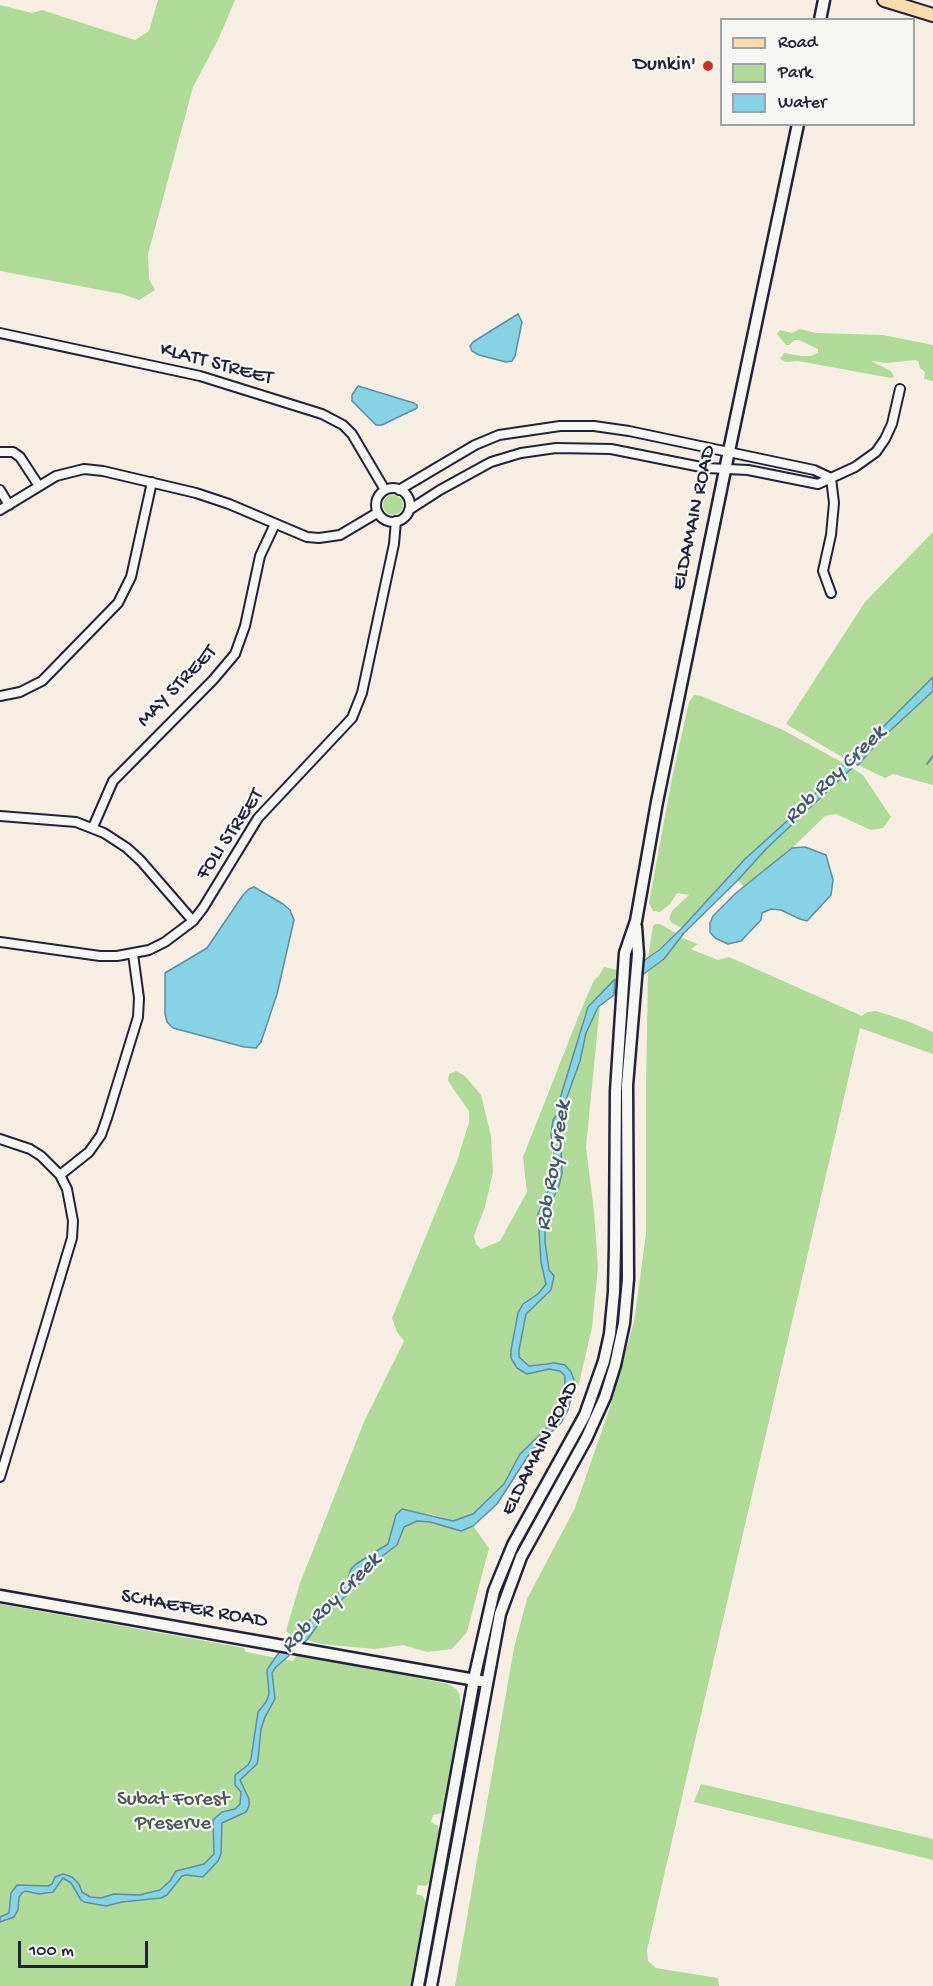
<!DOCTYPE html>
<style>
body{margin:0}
#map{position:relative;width:933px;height:1986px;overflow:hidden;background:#f6eee3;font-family:"Gochi Hand",sans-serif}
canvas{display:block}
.legend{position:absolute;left:720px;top:18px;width:195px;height:108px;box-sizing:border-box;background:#f6f6f2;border:2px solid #a1a1a9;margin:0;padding:8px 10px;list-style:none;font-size:18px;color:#22223b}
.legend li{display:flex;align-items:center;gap:12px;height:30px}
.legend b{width:30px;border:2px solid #a1a1a9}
.scale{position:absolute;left:18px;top:1941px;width:130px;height:27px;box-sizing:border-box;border:3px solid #22223b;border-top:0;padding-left:8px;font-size:18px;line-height:21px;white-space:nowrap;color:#22223b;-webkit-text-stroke:4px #f6f6f2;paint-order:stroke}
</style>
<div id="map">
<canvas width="933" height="1986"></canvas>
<ul class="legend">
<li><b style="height:8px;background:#fbddab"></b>Road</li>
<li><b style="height:16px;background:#afda98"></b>Park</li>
<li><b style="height:16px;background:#87d3e6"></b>Water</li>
</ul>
<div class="scale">100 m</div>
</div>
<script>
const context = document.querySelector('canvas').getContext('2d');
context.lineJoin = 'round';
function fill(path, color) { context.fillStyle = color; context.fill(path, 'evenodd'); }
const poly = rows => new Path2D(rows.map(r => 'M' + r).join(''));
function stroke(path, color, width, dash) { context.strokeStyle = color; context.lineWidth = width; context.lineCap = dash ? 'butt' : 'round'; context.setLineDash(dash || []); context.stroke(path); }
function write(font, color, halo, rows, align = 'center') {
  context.font = font + ' "Gochi Hand",sans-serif'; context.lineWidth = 4.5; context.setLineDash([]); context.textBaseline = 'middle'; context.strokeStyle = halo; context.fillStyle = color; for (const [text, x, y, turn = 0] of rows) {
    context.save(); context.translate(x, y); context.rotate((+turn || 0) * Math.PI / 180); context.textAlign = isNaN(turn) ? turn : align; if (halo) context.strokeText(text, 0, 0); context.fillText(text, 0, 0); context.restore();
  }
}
fill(poly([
 [158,0,235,0,218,40,193,87,148,254,149,279,155,290,139,300,122,294,0,271,0,5,32,13,42,10,135,40,149,31],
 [800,329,816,333,883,335,933,345,933,381,924,379,925,372,920,368,918,361,915,360,887,363,871,361,891,371,894,377,891,378,798,361,786,362,780,359,784,353,802,356,811,356,818,353,818,349,799,340,795,340,789,345,786,345,777,334,780,330,792,333],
 '383 505a10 10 0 1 1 20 0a10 10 0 1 1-20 0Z',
 [933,532,933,677,849,761,786,724,865,602],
 [933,691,933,785,893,774,885,778,858,765,879,741],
 [694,695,701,696,783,730,845,764,796,813,745,859,682,928,672,923,669,919,672,911,689,895,677,893,670,904,660,912,653,911,649,903,672,778,689,702],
 [852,768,863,775,891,817,883,828,871,830,836,814,825,816,792,848,744,887,738,880,766,849],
 [655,924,660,924,676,933,648,958,653,926],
 [680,937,698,944,691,949,693,950,718,960,729,957,862,1016,867,1012,876,1011,907,1021,933,1032,933,1054,860,1028,679,1810,647,1950,648,1961,656,1968,718,1978,719,1986,455,1986,514,1648,527,1599,575,1508,610,1407,634,1322,646,1234,646,1086,648,972,664,959],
 [604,967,617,970,615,979,589,1006,584,1016,574,1057,559,1102,558,1113,553,1120,552,1182,538,1214,541,1262,546,1284,515,1325,511,1350,511,1358,527,1374,549,1369,560,1371,566,1377,564,1404,560,1413,554,1421,520,1454,504,1484,473,1514,453,1521,431,1514,408,1511,396,1515,388,1544,356,1564,342,1590,293,1637,286,1631,300,1583,364,1422,404,1341,397,1332,392,1318,457,1161,469,1122,469,1111,448,1081,449,1074,456,1071,465,1076,481,1095,491,1136,493,1172,485,1207,474,1236,476,1244,481,1249,500,1241,527,1192,523,1157,581,1010,594,980,599,976],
 [600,1005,586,1147,594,1211,598,1267,592,1327,579,1384,573,1391,574,1380,571,1372,546,1363,529,1366,523,1362,519,1357,519,1350,526,1314,546,1296,551,1290,553,1282,554,1276,549,1270,545,1242,545,1222,547,1211,559,1186,562,1173,561,1151,558,1146,560,1126,563,1108,580,1061,586,1033,594,1014],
 [417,1521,430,1522,461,1531,473,1526,489,1548,467,1632,452,1649,427,1652,403,1645,375,1649,321,1644,307,1640,325,1615,362,1581,368,1567,397,1545,404,1527],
 [0,1604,244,1648,246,1652,293,1661,296,1656,300,1656,414,1677,448,1684,456,1689,460,1695,461,1718,444,1810,442,1813,433,1815,431,1822,438,1826,440,1832,431,1881,425,1886,418,1885,416,1894,423,1896,427,1905,412,1986,0,1986],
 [701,1784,933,1839,933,1860,694,1802]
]), '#afda98');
const water = poly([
 [518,314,522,322,515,356,512,361,506,362,479,355,472,351,470,346,473,342,518,314],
 [358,386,414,403,417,405,417,408,382,425,376,425,352,401,352,395,358,386],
 [933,677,933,691,879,741,858,765,849,761,933,677],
 [845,764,852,768,766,849,738,880,684,933,664,959,641,976,642,962,659,950,682,928,745,859,796,813,845,764],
 [805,847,826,855,833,880,831,895,807,921,800,919,781,910,771,909,762,913,761,920,741,941,728,944,715,938,710,932,710,923,713,916,736,893,792,848,805,847],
 [254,887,283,904,290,910,294,920,277,994,261,1042,256,1048,244,1047,173,1028,167,1022,165,1014,165,973,207,948,243,895,249,889,254,887],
 [615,979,614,995,598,1007,586,1033,580,1061,563,1108,558,1146,561,1151,562,1173,559,1186,547,1211,545,1222,545,1242,549,1270,554,1276,551,1290,526,1314,519,1350,519,1357,529,1366,555,1363,565,1365,571,1372,574,1380,573,1391,568,1410,561,1423,532,1450,497,1504,473,1526,461,1531,430,1522,417,1521,404,1527,397,1545,368,1567,362,1581,325,1615,307,1640,276,1667,272,1673,275,1699,265,1717,261,1729,258,1759,257,1764,240,1780,249,1799,249,1806,246,1812,222,1823,221,1854,218,1861,203,1877,186,1875,182,1876,167,1895,161,1898,122,1902,106,1906,84,1902,81,1900,71,1883,63,1878,53,1892,39,1894,25,1891,22,1893,19,1897,18,1910,14,1917,0,1922,0,1917,9,1913,11,1893,17,1885,48,1886,52,1884,55,1877,63,1874,72,1877,79,1884,82,1892,90,1897,101,1898,114,1894,139,1895,160,1890,170,1881,176,1871,204,1864,214,1854,213,1820,222,1812,235,1809,240,1804,241,1792,235,1785,235,1775,248,1765,251,1759,258,1712,266,1702,269,1694,267,1670,275,1658,288,1641,342,1590,346,1584,351,1569,356,1564,388,1544,396,1515,402,1509,453,1521,473,1514,504,1484,520,1454,554,1421,560,1413,564,1404,565,1376,560,1371,549,1369,527,1374,517,1368,511,1358,511,1350,518,1313,523,1304,538,1294,546,1284,541,1262,538,1214,552,1182,554,1152,551,1135,553,1120,558,1113,559,1102,588,1007,615,979]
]);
fill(water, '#87d3e6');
stroke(water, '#5f8ca2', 1.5);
stroke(poly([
 [927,764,933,756]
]), '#5f8ca2', 2);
const street = poly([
 [0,333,200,376,322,414,343,425,352,434,385,490],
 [0,452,13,452,20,457,39,486],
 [831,478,834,503,831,535,823,571,831,593],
 '376 505a17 17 0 1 1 34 0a17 17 0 1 1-34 0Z',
 [0,490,9,505],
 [399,490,475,445,499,435,560,426,594,426,629,431,814,470,831,478],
 [0,510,56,476,84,469,103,471,196,493,229,504,307,537,319,538,340,535,377,513],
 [409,510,440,490,491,462,521,453,556,448,611,449,706,468,748,470,818,484,855,467,876,452,885,439,892,424,900,389],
 [0,696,20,692,42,681,118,603,131,577,152,482],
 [0,816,76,822,104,833,127,848,141,861,193,921],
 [93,827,113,781,213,680,235,654,245,626,260,556,275,524],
 [0,942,100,956,117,956,149,950,165,942,193,921,203,908,258,818,352,718,362,693,394,544,396,521],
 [0,1139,30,1149,41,1156,60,1175,67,1189,73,1221,72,1238,0,1477],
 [60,1175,89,1152,101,1135,107,1118,138,1017,139,998,133,954]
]);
const secondary = poly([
 [820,20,824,0],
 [0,1596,481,1681],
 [418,1986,474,1679,494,1591,513,1545,585,1415,604,1361,610,1334,614,1292,615,1247,616,1091,625,953,636,921,657,802,725,470,798,124],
 [431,1986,500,1614,521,1557,586,1439,605,1397,615,1365,624,1323,628,1279,627,1085,638,954,636,927]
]);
const primary = poly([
 [884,0,933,15]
]);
stroke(street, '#22223b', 12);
stroke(secondary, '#22223b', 15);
stroke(primary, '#22223b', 16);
stroke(street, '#f6f6f2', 8);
stroke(secondary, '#f6f6f2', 10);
stroke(primary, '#fbddab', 12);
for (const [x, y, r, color] of [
 [708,66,6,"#c8321e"]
]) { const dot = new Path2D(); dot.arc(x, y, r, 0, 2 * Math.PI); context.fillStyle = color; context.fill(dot); stroke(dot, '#f6f6f2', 2); }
write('21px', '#22223b', '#f6f6f2', [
 ["Dunkin'",696,66]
], 'right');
write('21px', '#22223b', '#f6f6f2', [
 ["KLATT STREET",216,365,15],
 ["ELDAMAIN ROAD",695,518,-78],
 ["MAY STREET",178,687,-46],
 ["FOLI STREET",231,835,-56],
 ["ELDAMAIN ROAD",541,1449,-63],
 ["SCHAEFER ROAD",194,1610,10]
]);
write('21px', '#4c5957', '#f6f6f2', [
 ["Subat Forest",173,1801],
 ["Preserve",173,1825]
]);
write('italic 22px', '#40576e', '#f6f6f2', [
 ["Rob Roy Creek",836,776,-44],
 ["Rob Roy Creek",555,1166,-81],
 ["Rob Roy Creek",332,1604,-45]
]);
</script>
